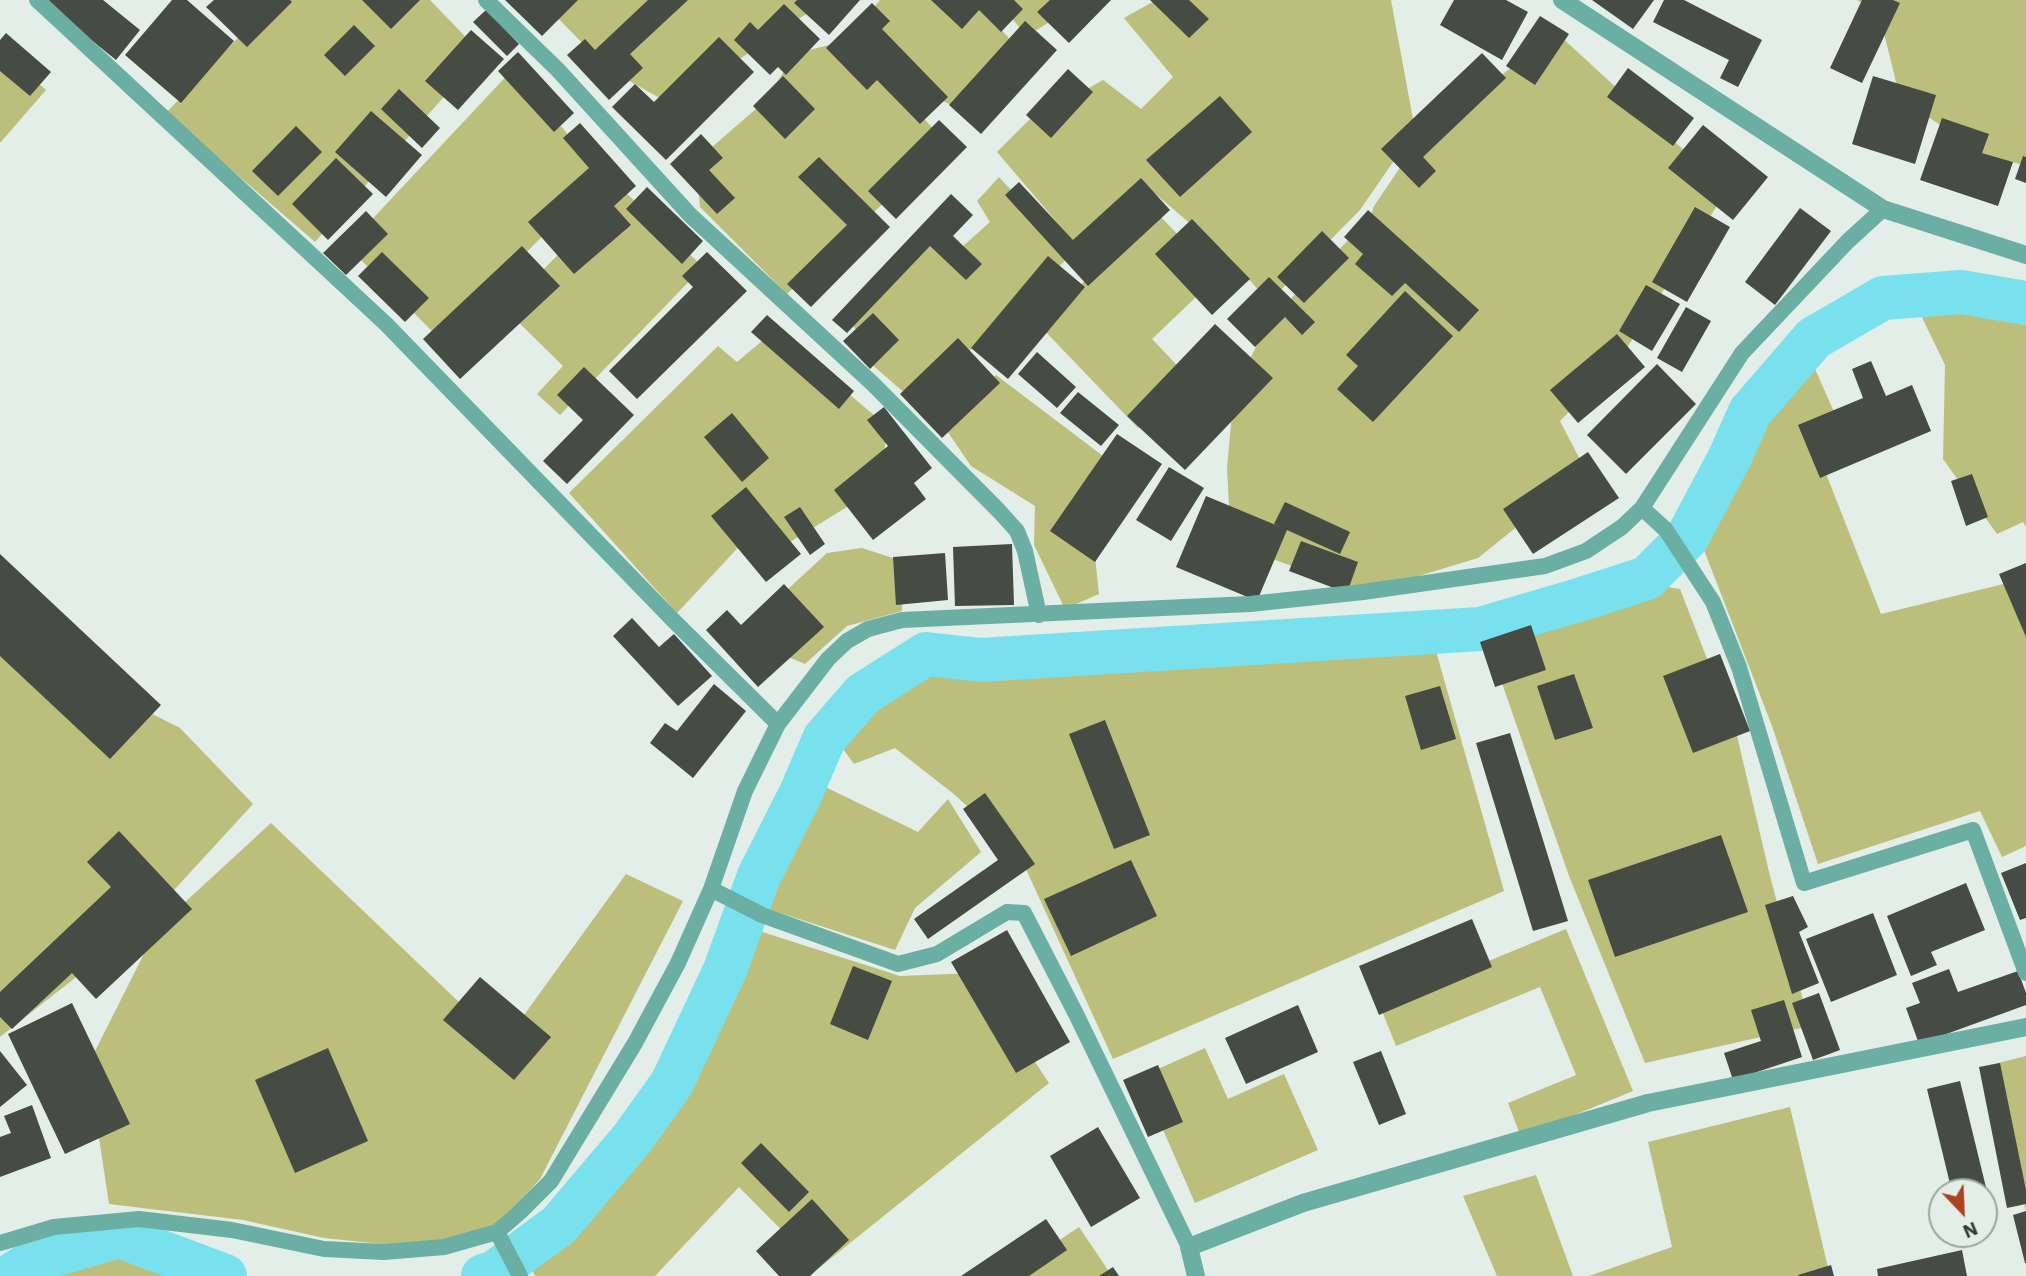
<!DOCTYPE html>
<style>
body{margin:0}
#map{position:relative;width:2026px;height:1276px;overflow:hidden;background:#e2eee7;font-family:"IBM Plex Sans",sans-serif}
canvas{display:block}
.north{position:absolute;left:1928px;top:1178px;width:70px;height:70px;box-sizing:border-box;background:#e2eee7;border:2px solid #9ca6a0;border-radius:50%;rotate:157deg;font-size:19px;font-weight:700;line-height:28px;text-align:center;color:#343936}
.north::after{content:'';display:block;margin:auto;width:24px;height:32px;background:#aa4223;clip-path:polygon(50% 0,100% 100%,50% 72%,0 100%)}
</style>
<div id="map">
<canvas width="2026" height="1276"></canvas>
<div class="north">N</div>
</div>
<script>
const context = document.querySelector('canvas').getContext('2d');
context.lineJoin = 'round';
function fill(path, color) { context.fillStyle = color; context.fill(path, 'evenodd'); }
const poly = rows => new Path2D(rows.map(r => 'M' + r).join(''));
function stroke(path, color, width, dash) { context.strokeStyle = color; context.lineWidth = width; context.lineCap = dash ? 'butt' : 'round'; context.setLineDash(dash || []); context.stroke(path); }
fill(poly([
 [274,0,430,0,482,54,315,242,166,113],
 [540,0,821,0,818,6,672,105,608,69],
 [880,0,974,0,1016,46,965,111,916,89,862,22],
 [996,0,1085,0,1027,36],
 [1156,0,1391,0,1415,130,1360,210,1269,302,1230,258,1150,189,1084,254,997,152,1070,79,1080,93,1103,80,1141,109,1173,77,1124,18],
 [1857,0,2026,0,2026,166,1982,153,1900,98,1879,13],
 [1557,33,1727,190,1616,365,1560,421,1586,471,1478,558,1372,590,1336,582,1231,544,1227,468,1234,392,1268,322,1370,218,1374,206,1422,135],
 [846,41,885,73,939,136,924,165,787,294,700,207,696,161,765,101,796,53],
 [0,49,46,90,0,143],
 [513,69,602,175,441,340,347,246],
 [999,177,1071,255,915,402,862,356,869,347,848,319,928,231,953,255,990,222,977,201],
 [622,189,703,267,560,415,537,394,563,366,505,309],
 [1156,212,1218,276,1152,339,1190,379,1138,428,1039,325],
 [1964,301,2026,315,2026,527,2023,522,1997,534,1943,459,1945,365,1916,305],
 [774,331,887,426,881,486,769,555,748,537,677,613,569,493,718,346,737,362],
 [1815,369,1842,430,1814,443,1881,614,2020,580,2026,599,2026,846,2002,857,1980,811,1818,864,1772,726,1704,550,1741,466,1776,404],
 [996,375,1107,459,1093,538,1099,594,1065,609,1034,545,1035,506,971,466,941,422],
 [862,548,905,562,902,611,847,626,805,664,757,644,761,614,827,553],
 [1649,584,1680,589,1737,736,1770,876,1810,1026,1645,1063,1569,876,1488,643,1557,614],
 [0,642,24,649,180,728,253,804,141,926,0,1037],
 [1361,644,1436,651,1504,891,1113,1059,1019,854,955,795,895,748,854,764,838,742,839,729,865,700,926,662,979,666],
 [815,782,918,832,948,799,981,852,915,908,895,950,768,909,759,901],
 [271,823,503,1044,626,874,683,901,540,1179,502,1222,447,1242,392,1245,324,1238,243,1220,109,1204,88,1065,157,928],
 [1566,929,1633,1091,1521,1137,1508,1103,1576,1075,1540,987,1396,1046,1380,1006],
 [756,930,900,976,976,973,1049,1083,819,1268,739,1187,655,1276,535,1276,528,1263,581,1220,656,1127,701,1056],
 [1205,1048,1228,1099,1284,1074,1318,1150,1195,1203,1140,1077],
 [2026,1056,2026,1212,1990,1065],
 [1790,1107,1830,1276,1589,1276,1672,1247,1648,1142],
 [1536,1175,1573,1276,1497,1276,1463,1196],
 [1079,1227,1112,1276,1006,1276],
 [124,1253,193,1276,29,1276,37,1272]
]), '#bcbe7c');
stroke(poly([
 [10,1276,34,1261,119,1236,225,1276],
 [483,1276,495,1272,559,1225,632,1139,672,1083,725,970,759,876,801,793,824,739,863,694,926,654,981,660,1480,629,1582,599,1647,578,1687,538,1730,457,1750,412,1814,338,1883,298,1961,292,2026,303]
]), '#79e0ee', 44);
fill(poly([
 [42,0,103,0,140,30,116,60],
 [172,0,187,0,234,41,181,103,125,55],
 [214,0,290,0,292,2,247,47,206,7],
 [362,0,420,0,391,29],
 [505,0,578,0,542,36],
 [648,0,688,0,630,54,643,68,609,100,567,55,585,39,595,50],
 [797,0,860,0,829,35,794,3],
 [931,0,1014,0,1023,9,1001,32,979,10,962,29],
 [1050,0,1111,0,1069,43,1037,12],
 [1150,0,1189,0,1209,19,1189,38],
 [1454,0,1506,0,1528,12,1502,60,1440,25],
 [1592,0,1654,0,1633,29],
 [1664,0,1684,0,1762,40,1738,87,1720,78,1729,60,1653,22],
 [1862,0,1893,0,1900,3,1862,83,1830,68],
 [872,3,890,21,882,29,948,97,920,124,877,80,867,90,826,48],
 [784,4,820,39,786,75,778,67,770,75,734,40,750,22,758,30],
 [486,10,519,44,507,56,473,22],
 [1540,16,1569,34,1535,85,1506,66],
 [1025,21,1057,50,981,134,949,105],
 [354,25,375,46,345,76,324,55],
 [471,30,504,59,458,110,425,81],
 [6,33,51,72,30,96,0,71,0,40],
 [719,37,754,72,666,160,612,107,635,84,654,102],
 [518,52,574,113,554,132,498,71],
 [1482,53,1506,78,1423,157,1436,171,1419,188,1381,149],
 [1628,68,1694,118,1673,146,1607,97],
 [1068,69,1093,92,1051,138,1026,115],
 [783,76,815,109,785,139,753,106],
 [1873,76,1936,95,1915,164,1852,144],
 [399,89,440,128,422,148,381,109],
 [1220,96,1252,132,1180,197,1146,160],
 [371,111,422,155,386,197,335,152],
 [1942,118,1989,134,1982,153,2013,162,1998,206,1920,180],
 [939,120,967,147,896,219,868,191],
 [580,123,636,186,614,206,631,225,574,274,528,222,589,168,563,138],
 [1703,125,1768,177,1733,220,1668,168],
 [296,126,322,152,278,196,252,171],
 [701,134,723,158,709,170,735,198,717,214,670,164],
 [2023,156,2026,157,2026,183,2015,179],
 [819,157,890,227,811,307,787,284,847,225,798,177],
 [336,158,373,194,328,240,292,204],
 [1141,178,1170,210,1088,286,1005,195,1019,182,1073,240],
 [647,187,703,241,682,264,626,209],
 [951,194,973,215,953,236,982,264,966,280,930,246,847,333,832,320],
 [1695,207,1730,227,1687,302,1652,282],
 [1800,208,1831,231,1775,305,1745,282],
 [1368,210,1479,310,1459,332,1405,283,1392,296,1355,264,1363,254,1344,237],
 [366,211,388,234,346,275,323,253],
 [1192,219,1250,279,1212,315,1155,254],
 [1322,231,1349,258,1304,303,1277,277],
 [522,246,560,286,460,379,423,339],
 [382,252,429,298,405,322,358,276],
 [707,252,747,291,637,399,609,371,693,287,682,276],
 [1048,256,1085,287,1008,379,971,348],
 [1269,277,1315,322,1302,335,1285,317,1255,347,1227,319],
 [1646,285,1680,304,1652,351,1619,331],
 [1405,291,1453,336,1373,422,1337,389,1358,366,1346,355],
 [1686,307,1711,321,1682,372,1657,358],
 [873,313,899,340,870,369,843,341],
 [767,315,854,391,839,409,751,332],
 [1215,324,1273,378,1185,470,1127,416],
 [1617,334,1645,367,1578,423,1550,390],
 [958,338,1000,383,942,438,900,394],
 [1037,352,1076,387,1057,408,1018,374],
 [1871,361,1886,396,1912,385,1931,431,1820,478,1798,425,1863,398,1852,369],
 [1657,364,1696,404,1626,474,1587,435],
 [584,367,634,415,567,484,543,461,583,420,557,395],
 [1078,392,1119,425,1101,446,1060,413],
 [884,407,932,468,914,483,926,499,873,540,834,490,888,446,867,420],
 [732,413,769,458,742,482,704,437],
 [1117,434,1162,464,1095,562,1050,531],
 [1588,452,1619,498,1533,554,1503,509],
 [1169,467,1204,488,1171,541,1136,520],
 [1972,474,1988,517,1966,526,1951,481],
 [746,487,801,554,766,582,711,516],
 [1206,496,1283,528,1274,524,1285,502,1350,532,1340,554,1287,530,1257,601,1176,567],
 [800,507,825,544,810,555,784,517],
 [1301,541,1358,562,1347,593,1289,571],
 [1012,544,1014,605,955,606,953,547],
 [945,553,948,600,896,605,893,557],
 [0,554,161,705,110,759,0,656],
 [2026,563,2026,637,1999,574],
 [784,584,824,627,758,687,706,630,727,610,741,625],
 [632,618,659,647,674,634,712,676,678,706,613,636],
 [1531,625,1546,670,1495,687,1480,642],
 [1720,654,1750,731,1693,753,1663,676],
 [1574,674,1593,728,1555,740,1537,686],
 [714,684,746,711,693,778,650,743,665,723,677,731],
 [1440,686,1456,739,1421,750,1405,696],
 [1105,720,1150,835,1114,849,1069,734],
 [1510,733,1568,921,1533,931,1476,743],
 [985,793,1035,864,928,939,914,919,998,860,963,809],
 [119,831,192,909,96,999,72,973,12,1029,0,1017,0,992,111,887,87,862],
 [1721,835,1748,912,1615,957,1588,880],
 [1131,860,1157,916,1071,956,1044,899],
 [2026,863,2026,918,2020,920,2001,873],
 [1966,883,1985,930,1931,952,1937,965,1911,976,1887,916],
 [1793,896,1808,927,1799,932,1819,983,1792,994,1765,905],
 [1873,913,1897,975,1831,1002,1806,939],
 [1472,919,1492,967,1379,1015,1359,966],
 [1007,930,1070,1042,1016,1073,951,962],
 [853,966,892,981,868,1040,830,1024],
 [1949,969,1958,992,2018,971,2026,993,2026,1005,1919,1044,1906,1008,1920,1003,1912,983],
 [480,977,551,1037,514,1080,443,1020],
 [1819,993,1840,1050,1813,1060,1792,1003],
 [1784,1000,1802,1057,1733,1080,1724,1053,1761,1041,1751,1010],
 [72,1003,130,1124,65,1154,8,1034],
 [1298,1005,1318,1052,1246,1084,1225,1038],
 [328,1048,368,1141,295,1173,255,1080],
 [0,1051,27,1085,0,1107],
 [1381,1051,1406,1114,1379,1125,1353,1062],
 [2000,1063,2026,1190,2026,1204,2007,1208,1979,1067],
 [1158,1065,1183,1122,1148,1137,1123,1080],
 [1960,1081,1993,1216,1984,1218,1984,1192,1952,1192,1927,1089],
 [32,1105,51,1158,0,1177,0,1137,11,1133,4,1116],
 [1098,1127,1140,1198,1091,1227,1050,1156],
 [761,1143,809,1192,789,1212,741,1163],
 [812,1199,849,1240,810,1276,779,1276,756,1251],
 [2026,1211,2026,1263,2025,1263,2013,1215],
 [1046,1219,1067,1250,1029,1276,961,1276],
 [1962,1250,1967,1276,1878,1276,1877,1269],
 [1831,1265,1834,1276,1799,1276,1798,1275],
 [1113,1267,1119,1276,1099,1276]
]), '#464b43');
stroke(poly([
 [37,0,386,324,672,619,778,724],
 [486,0,558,70,690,215,873,384,999,511,1017,531,1025,551,1039,615],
 [1642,508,1666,530,1713,602,1739,667,1804,883,1973,830,2026,973],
 [711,889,762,915,898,964,937,954,1007,912,1024,913,1076,1014,1189,1247],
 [497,1232,520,1276],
 [0,1243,54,1227,139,1219,232,1230,324,1249,384,1252,444,1247,497,1232,520,1212,551,1181,635,1043,678,963,711,889,745,791,778,724,828,659,847,641,868,629,902,620,1250,604,1363,592,1545,566,1586,551,1622,527,1642,508,1742,353,1848,241,1883,209]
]), '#6baea4', 16);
stroke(poly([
 [1562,0,1883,209,2026,255],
 [1196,1276,1189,1247,1303,1203,1648,1103,2026,1027]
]), '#6baea4', 18);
</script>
